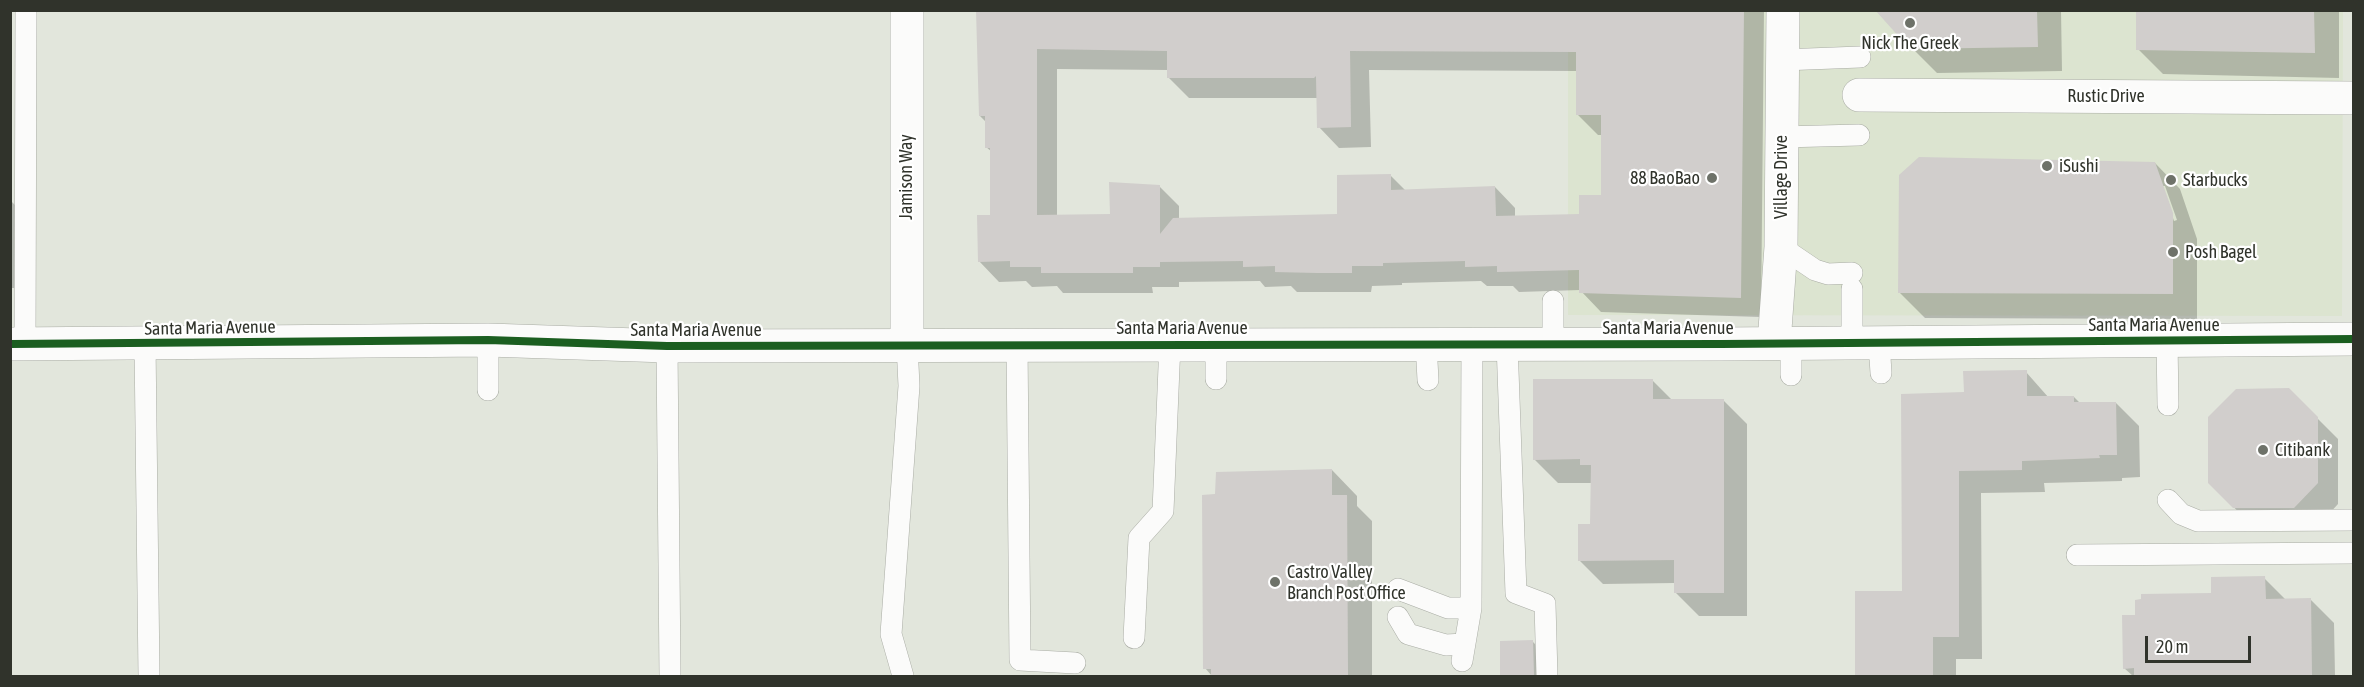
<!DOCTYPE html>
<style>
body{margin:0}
#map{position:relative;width:2364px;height:687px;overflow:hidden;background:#e2e6dc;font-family:"Asap Condensed",sans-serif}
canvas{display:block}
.frame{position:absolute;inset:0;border:12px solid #30332b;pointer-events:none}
.scale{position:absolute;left:2145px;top:636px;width:106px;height:27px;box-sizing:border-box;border:3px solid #30332b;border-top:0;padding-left:8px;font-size:18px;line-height:21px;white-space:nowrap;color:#30332b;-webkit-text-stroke:4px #fff;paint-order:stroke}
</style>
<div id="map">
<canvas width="2364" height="687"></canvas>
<div class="frame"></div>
<div class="scale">20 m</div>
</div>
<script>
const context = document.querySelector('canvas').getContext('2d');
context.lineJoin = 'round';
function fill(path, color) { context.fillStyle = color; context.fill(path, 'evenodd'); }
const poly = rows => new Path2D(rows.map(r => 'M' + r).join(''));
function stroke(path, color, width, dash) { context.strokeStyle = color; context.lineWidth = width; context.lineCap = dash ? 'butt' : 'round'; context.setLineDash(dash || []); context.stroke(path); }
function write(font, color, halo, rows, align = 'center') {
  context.font = font + ' "Asap Condensed",sans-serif'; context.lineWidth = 4.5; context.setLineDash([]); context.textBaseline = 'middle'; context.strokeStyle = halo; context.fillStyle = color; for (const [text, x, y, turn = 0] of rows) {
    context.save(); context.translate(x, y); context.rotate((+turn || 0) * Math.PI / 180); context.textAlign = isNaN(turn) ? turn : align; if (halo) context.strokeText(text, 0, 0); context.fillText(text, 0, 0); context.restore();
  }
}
fill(poly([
 [1568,11,2343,11,2342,316,1568,315]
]), '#dce4d0');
fill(poly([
 [978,10,1764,10,1761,317,1601,312,1580,290,1519,292,1513,286,1487,286,1481,281,1402,283,1402,285,1372,286,1371,292,1297,292,1291,286,1265,287,1260,281,1179,282,1179,287,1152,287,1153,293,1063,293,1057,286,1032,287,1026,281,999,282,979,261,992,217,992,152,986,147,986,122,980,116],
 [1057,69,1168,70,1168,77,1189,98,1318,98,1319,127,1339,148,1371,147,1369,70,1577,71,1577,114,1598,135,1603,135,1603,197,1580,215,1515,217,1515,208,1495,187,1406,191,1390,175,1339,216,1179,219,1179,206,1159,186,1111,216,1057,216],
 [1888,10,2061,10,2062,71,1937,73,1912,48],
 [2137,10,2339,10,2339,78,2163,74,2138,49],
 [2155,163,2180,189,2197,239,2197,319,1925,318,1900,293],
 [2162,186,2165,186,2177,220,2174,221],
 [10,200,22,212,24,288,10,288],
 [2026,372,2049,398,2074,397,2080,403,2116,403,2139,426,2140,477,2122,478,2122,481,2044,483,2045,492,1981,493,1982,659,1956,659,1956,676,1607,676,1857,675,1904,593,1965,394],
 [1652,380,1672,400,1723,400,1747,424,1747,616,1699,616,1675,592,1675,583,1603,584,1579,560,1592,525,1592,483,1558,483,1534,459],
 [2289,390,2338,439,2338,504,2316,528,2255,528,2209,483],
 [1332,470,1357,496,1357,506,1372,521,1372,676,1212,676,1205,668,1217,495],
 [2264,578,2286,600,2310,599,2334,623,2335,676,2133,676,2124,668,2137,616],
 [1533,642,1540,649,1540,676,1501,676,1501,643]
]), '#0003');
fill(poly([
 [976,10,1744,10,1741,298,1579,293,1579,270,1497,272,1497,266,1465,267,1465,261,1383,263,1383,266,1352,266,1352,273,1318,273,1275,272,1275,266,1243,267,1243,261,1160,262,1160,267,1133,267,1133,273,1041,273,1041,267,1010,267,1010,261,978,262,977,215,990,215,990,148,985,148,985,116,979,116],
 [1037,49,1167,51,1167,78,1314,78,1316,76,1317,128,1351,127,1350,51,1576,52,1576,115,1601,115,1601,195,1579,195,1579,214,1496,216,1495,186,1391,190,1391,174,1337,175,1337,214,1173,218,1160,234,1160,185,1109,182,1110,214,1037,215],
 [1875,10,2037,10,2038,47,1910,49],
 [2136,10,2314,10,2315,53,2136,50],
 [1919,157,2155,162,2173,213,2173,294,1898,293,1899,175],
 [2027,370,2027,396,2074,396,2074,402,2116,402,2117,455,2099,455,2100,458,2022,461,2022,470,1959,471,1959,637,1933,637,1933,676,1855,676,1855,591,1902,591,1901,394,1964,392,1963,371],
 [1533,379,1653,379,1653,399,1724,399,1724,593,1674,593,1674,560,1578,561,1578,524,1590,524,1591,465,1580,465,1580,459,1533,460],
 [2289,388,2318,417,2318,483,2294,508,2233,508,2208,483,2208,417,2236,389],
 [1332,469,1332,495,1347,495,1348,676,1211,676,1211,669,1203,669,1202,495,1215,494,1216,472],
 [2265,576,2266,599,2311,598,2312,676,2134,676,2134,668,2123,669,2122,615,2135,615,2135,600,2141,599,2141,594,2211,593,2211,577],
 [1533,640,1534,676,1500,676,1500,641]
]), '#d1cecc');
const service = poly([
 [1782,60,1860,57],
 [1782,137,1859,135],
 [1781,247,1815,270,1828,274,1852,273],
 [2167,340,2168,405],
 [1553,342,1553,301],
 [1791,342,1791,375],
 [1852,342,1852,289],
 [1879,342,1881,373],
 [145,343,149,676],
 [1426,343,1428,380],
 [1507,343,1516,593,1545,604,1547,676],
 [25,344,26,10],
 [1017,344,1020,660,1075,663],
 [667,346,670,676],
 [1216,379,1216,343],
 [488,390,488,340],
 [2168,500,2181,514,2198,521,2354,520],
 [2077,555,2354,553],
 [1398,589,1448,608,1471,608],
 [1398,617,1408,634,1446,645,1465,644],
 [1134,638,1139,538,1163,511,1170,343],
 [1462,661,1471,608,1472,342],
 [903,676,891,634,909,386,907,344]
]);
const minor = poly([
 [1859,95,2354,98],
 [1774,343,1781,247,1783,10],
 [10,344,488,340,667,346,1721,344,2354,339],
 [907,344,907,10]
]);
stroke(service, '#a9aca4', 22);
stroke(minor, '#a9aca4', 34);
stroke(service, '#fbfbfa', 21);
stroke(minor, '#fbfbfa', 33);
stroke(poly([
 [10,344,488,340,667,346,1721,344,2354,339]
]), '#1b5e20', 8);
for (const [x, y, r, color] of [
 [1910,23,6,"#6e7269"],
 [2047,166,6,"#6e7269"],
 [1712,178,6,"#6e7269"],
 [2171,180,6,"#6e7269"],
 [2173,252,6,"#6e7269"],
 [2263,450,6,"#6e7269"],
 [1275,582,6,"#6e7269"]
]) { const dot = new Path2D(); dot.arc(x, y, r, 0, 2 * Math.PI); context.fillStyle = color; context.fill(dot); stroke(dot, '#fff', 2); }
write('18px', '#30332b', '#fff', [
 ["Nick The Greek",1910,43,"center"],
 ["iSushi",2059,166],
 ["88 BaoBao",1700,178,"right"],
 ["Starbucks",2183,180],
 ["Posh Bagel",2185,252],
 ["Citibank",2275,450],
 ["Castro Valley",1287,572],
 ["Branch Post Office",1287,593]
], 'left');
write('18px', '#30332b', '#fff', [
 ["Rustic Drive",2106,96],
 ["Jamison Way",906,177,-90],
 ["Village Drive",1781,177,-90],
 ["Santa Maria Avenue",2154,325],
 ["Santa Maria Avenue",210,328,-1],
 ["Santa Maria Avenue",1182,328],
 ["Santa Maria Avenue",1668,328],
 ["Santa Maria Avenue",696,330]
]);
</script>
